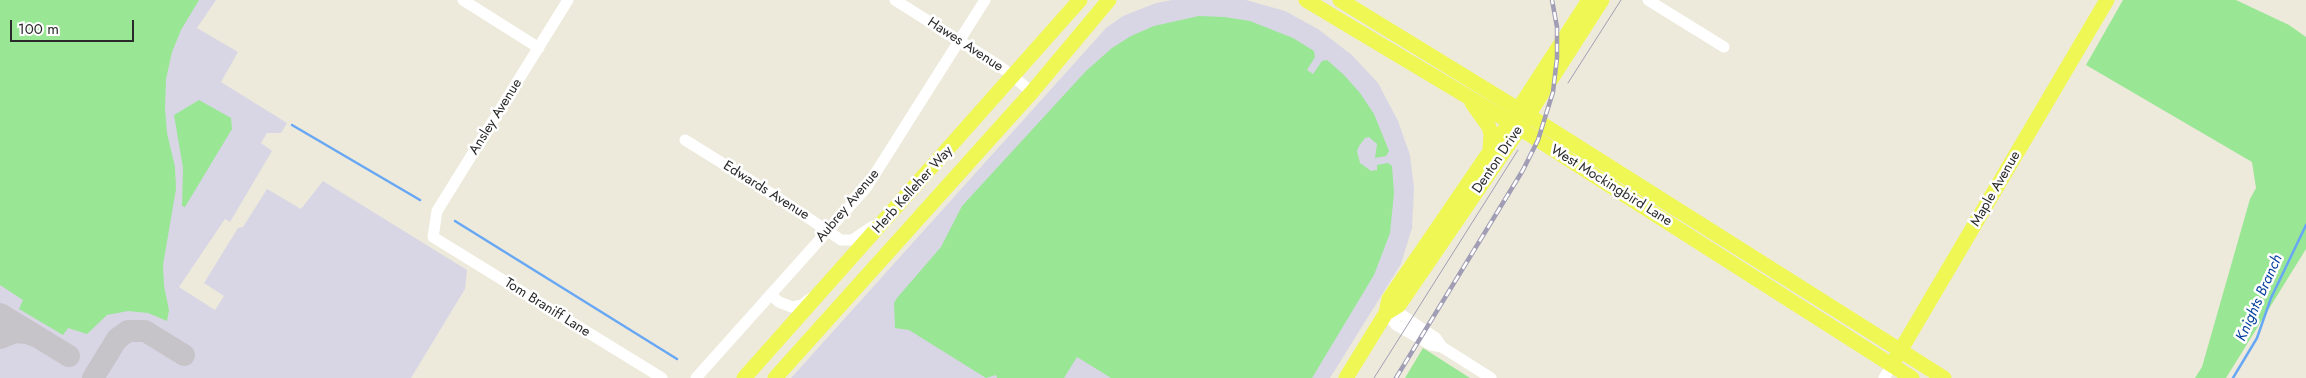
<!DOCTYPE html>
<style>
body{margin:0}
#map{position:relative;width:2306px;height:378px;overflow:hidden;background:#edeadb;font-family:Jost,sans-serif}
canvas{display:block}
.scale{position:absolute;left:10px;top:20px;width:124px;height:22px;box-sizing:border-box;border:2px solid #2a2a2a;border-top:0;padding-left:6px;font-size:15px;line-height:18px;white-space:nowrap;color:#2a2a2a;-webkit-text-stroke:4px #fff;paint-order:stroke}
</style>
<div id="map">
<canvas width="2306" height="378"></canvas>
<div class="scale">100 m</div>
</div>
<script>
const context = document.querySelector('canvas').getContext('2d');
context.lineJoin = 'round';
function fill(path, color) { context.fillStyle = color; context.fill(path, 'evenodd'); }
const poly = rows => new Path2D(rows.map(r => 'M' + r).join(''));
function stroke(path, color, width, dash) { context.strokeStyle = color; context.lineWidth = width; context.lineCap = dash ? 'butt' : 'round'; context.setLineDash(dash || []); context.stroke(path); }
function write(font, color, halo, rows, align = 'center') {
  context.font = font + ' Jost,sans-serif'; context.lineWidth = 5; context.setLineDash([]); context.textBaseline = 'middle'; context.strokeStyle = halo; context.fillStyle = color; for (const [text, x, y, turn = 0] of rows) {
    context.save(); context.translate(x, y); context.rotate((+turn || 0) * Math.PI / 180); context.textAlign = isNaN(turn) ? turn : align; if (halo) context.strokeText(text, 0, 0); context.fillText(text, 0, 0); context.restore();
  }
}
fill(poly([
 [0,0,216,0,197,28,238,52,221,82,287,123,281,133,267,133,261,143,272,151,230,222,225,219,179,287,215,310,224,296,204,283,238,228,243,227,267,189,301,209,323,181,467,270,465,289,411,378,0,378],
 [1172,0,1246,0,1285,11,1318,29,1352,55,1378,83,1398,121,1410,155,1414,189,1412,228,1401,264,1330,378,791,378,1106,28,1123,16,1156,3]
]), '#d8d6e5');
fill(poly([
 [0,0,199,0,181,30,172,52,166,79,165,108,167,133,175,167,176,189,163,265,164,286,169,310,167,321,148,313,128,311,107,315,87,334,68,328,63,335,19,309,23,300,0,285],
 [2123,0,2236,0,2289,25,2306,37,2306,249,2226,378,2195,378,2202,367,2250,199,2256,188,2252,162,2086,65],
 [1199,16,1224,17,1250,21,1293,38,1314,51,1315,57,1307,70,1313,74,1322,61,1327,60,1344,75,1360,93,1374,114,1389,151,1386,156,1375,158,1377,144,1369,137,1365,138,1359,146,1357,151,1360,163,1371,171,1377,170,1377,165,1388,163,1392,166,1394,193,1390,233,1374,275,1312,378,1111,378,1077,357,1064,378,997,378,996,375,986,378,909,330,895,328,894,303,897,298,941,247,962,206,1086,71,1112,48,1131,36,1154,26],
 [199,100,231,118,232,129,185,207,182,206,183,168,174,115],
 [1423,348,1470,378,1405,378]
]), '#99e694');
stroke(poly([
 [292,125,420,200],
 [455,221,677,359],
 [2233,378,2257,338,2271,298,2306,225]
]), '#68a7f4', 2.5);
stroke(poly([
 [0,314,69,356],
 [0,338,15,332,27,333,35,336],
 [93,378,117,339,128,331,145,331,184,355]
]), '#c6c4c8', 22);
stroke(poly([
 [463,0,539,48],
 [568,0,437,211,433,237,662,378],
 [895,0,1001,67,1032,92],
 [1648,0,1724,47],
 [685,140,780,199,841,240,852,240,873,226],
 [772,296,779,302,792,307,802,305,811,298],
 [1386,313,1396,325,1431,345,1442,347,1491,378],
 [1386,313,1402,315,1436,338,1442,347],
 [696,378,866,188,985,0],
 [1884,378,1892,365]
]), '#fff', 11);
stroke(poly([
 [1306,0,1510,122,1912,378],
 [1340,0,1534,119,1944,378],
 [1472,103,1489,127,1491,134,1490,150],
 [1386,313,1399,305,1520,128,1602,0],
 [1896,358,2107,0],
 [744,378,1080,0],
 [775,378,1032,92,1109,0],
 [1346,378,1386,313,1389,299,1510,122,1589,0]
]), '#eff755', 15);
stroke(poly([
 [1568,83,1621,0],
 [1374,378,1518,150]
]), '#a09db5', 1);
const rail = poly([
 [1396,378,1523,170,1538,140,1553,92,1557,58,1557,27,1552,0]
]);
stroke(rail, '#a09db5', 4.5);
stroke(rail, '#fff', 2.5, [8]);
write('14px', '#2a2a2a', '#fff', [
 ["Hawes Avenue",965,45,33],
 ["Ansley Avenue",496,117,-58],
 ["Denton Drive",1498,160,-56],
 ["West Mockingbird Lane",1611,186,32],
 ["Maple Avenue",1996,189,-60],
 ["Herb Kelleher Way",913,190,-48],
 ["Edwards Avenue",766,191,32],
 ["Aubrey Avenue",848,206,-50],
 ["Tom Braniff Lane",547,308,32]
]);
write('italic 15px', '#0740a0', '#fff', [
 ["Knights Branch",2260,298,-66]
]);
</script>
